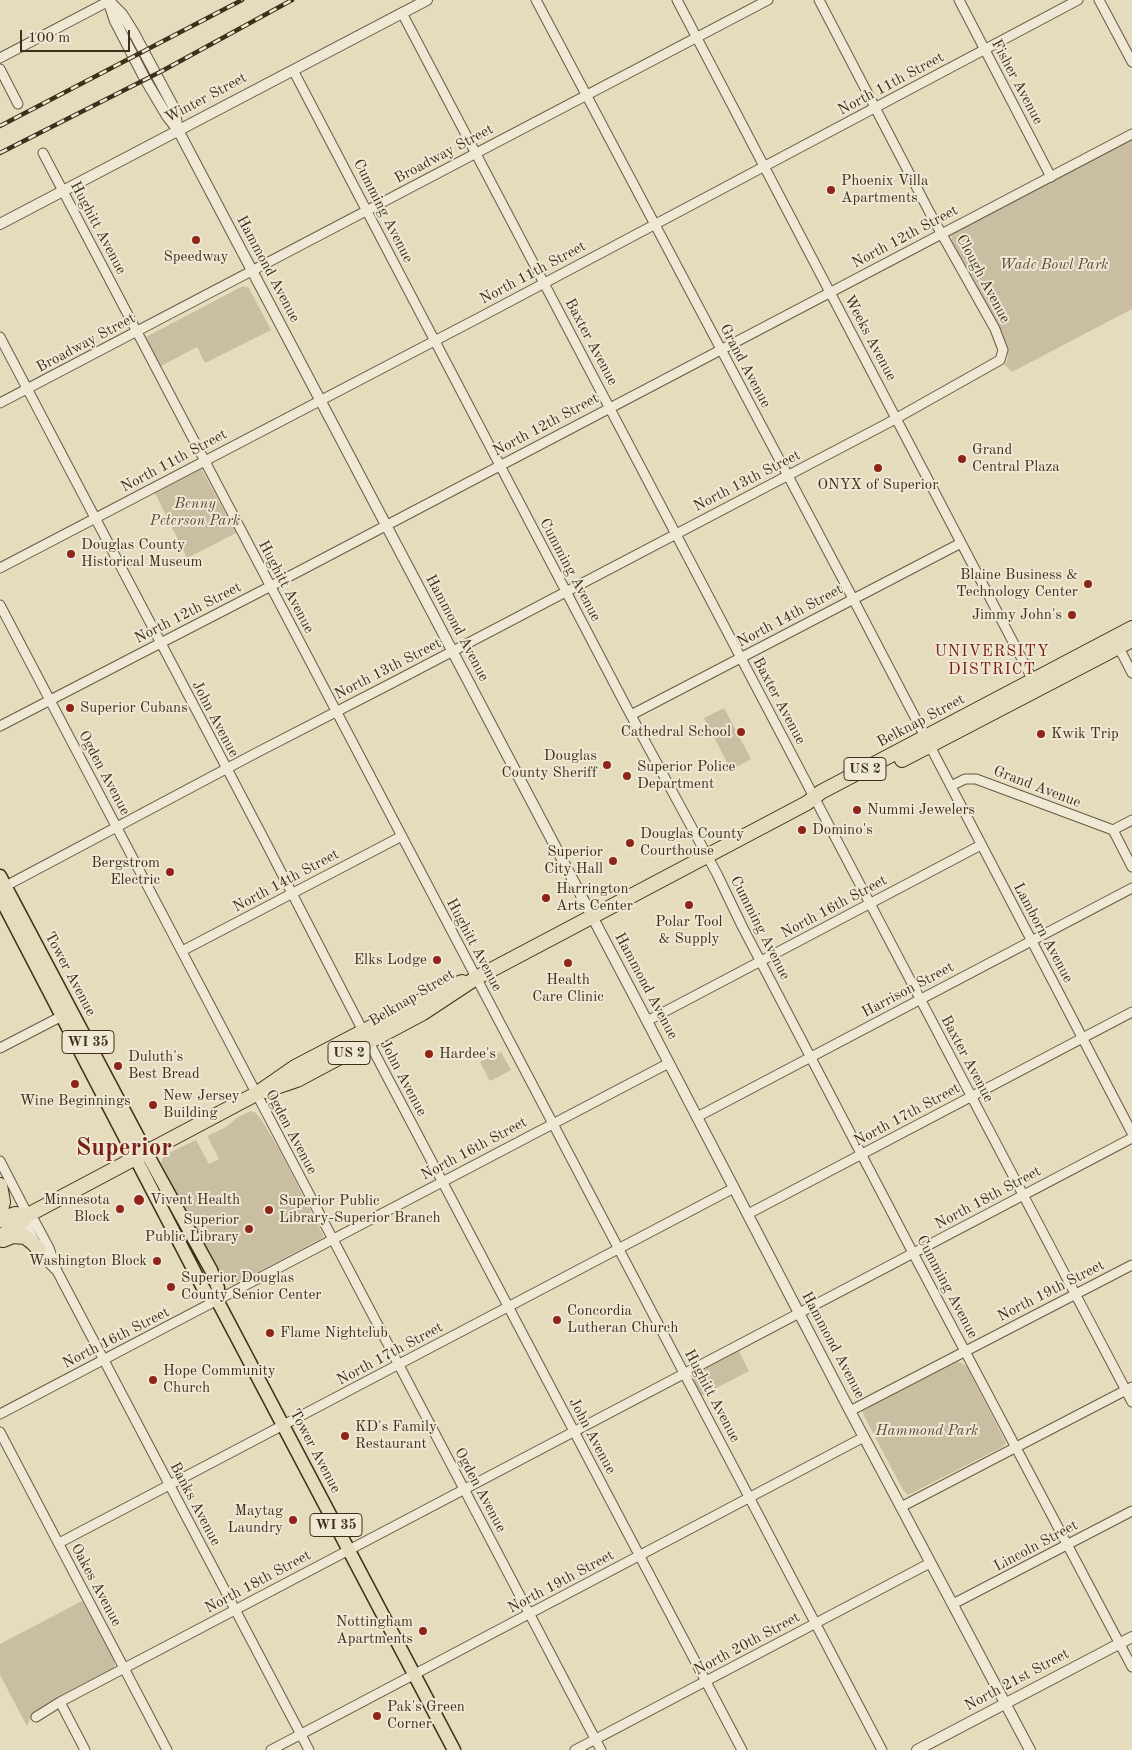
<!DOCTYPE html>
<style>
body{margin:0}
#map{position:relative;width:1132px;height:1750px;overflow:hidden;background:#e5dcbd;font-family:"Old Standard TT",serif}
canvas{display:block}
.scale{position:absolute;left:20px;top:30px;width:110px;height:22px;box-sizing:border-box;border:2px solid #3f2e1a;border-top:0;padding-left:6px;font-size:15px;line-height:18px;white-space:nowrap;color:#3f2e1a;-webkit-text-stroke:4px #eee8d4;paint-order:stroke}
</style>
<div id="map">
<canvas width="1132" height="1750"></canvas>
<div class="scale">100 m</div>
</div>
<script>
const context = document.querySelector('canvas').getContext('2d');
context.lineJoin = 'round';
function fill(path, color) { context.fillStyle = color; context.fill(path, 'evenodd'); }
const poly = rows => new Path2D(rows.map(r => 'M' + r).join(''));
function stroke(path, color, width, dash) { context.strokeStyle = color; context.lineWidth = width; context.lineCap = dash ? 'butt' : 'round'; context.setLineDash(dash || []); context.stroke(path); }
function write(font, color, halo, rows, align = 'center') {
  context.font = font + ' "Old Standard TT",serif'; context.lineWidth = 4; context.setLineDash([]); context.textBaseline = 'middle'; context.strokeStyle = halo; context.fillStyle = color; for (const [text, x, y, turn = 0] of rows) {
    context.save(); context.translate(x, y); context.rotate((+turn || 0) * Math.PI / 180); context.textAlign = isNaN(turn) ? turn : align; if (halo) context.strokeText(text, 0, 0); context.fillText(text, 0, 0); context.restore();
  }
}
fill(poly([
 [1132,139,1132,309,1012,372,1004,364,1007,361,1008,355,1002,339,952,241,951,235],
 [243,286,249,288,271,330,205,363,197,347,159,367,146,340,146,337],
 [201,468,236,533,187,558,154,491],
 [724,708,751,759,731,770,704,718],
 [501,1052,511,1070,490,1081,480,1062],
 [251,1111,256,1113,261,1119,280,1151,324,1237,233,1285,226,1284,223,1279,161,1163,163,1158,167,1154,196,1140,209,1164,219,1159,207,1136,226,1127,238,1117],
 [739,1351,749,1371,701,1396,692,1380,694,1375],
 [957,1362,962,1363,967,1367,1006,1443,1002,1447,908,1495,903,1490,863,1414,863,1411,869,1407],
 [82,1601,114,1659,115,1666,113,1669,85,1683,37,1712,30,1719,27,1726,0,1675,0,1644]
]), '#c9bea1');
const minor = poly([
 [536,0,849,591,1132,1133],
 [677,0,1035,684],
 [959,0,1051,177],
 [1099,0,1132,62],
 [402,13,1132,1402],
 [0,58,111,0],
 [0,69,18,104],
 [293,70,627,708,717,874,742,926,913,1253,1132,1667],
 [43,153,882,1750],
 [0,337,264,839,363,1031,742,1750],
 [0,403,768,0],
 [0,568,488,313,1078,0],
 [0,605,601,1750],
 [1116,642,1132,673],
 [631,715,961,543],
 [0,726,271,586,1132,134],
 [951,786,965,779,976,779,1113,830],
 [1113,830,1132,867],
 [1113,830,1132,820],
 [0,889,256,753,392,683,888,423,1000,360,1003,350,995,329,931,215,819,0],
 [182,951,402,836],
 [647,1021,981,845],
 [0,1048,62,1016],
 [697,1117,1132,888],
 [0,1161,28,1215,34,1220,49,1248,57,1271,309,1750],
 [748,1214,1132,1012],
 [28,1215,27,1226,39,1250,48,1262,57,1271],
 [850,1411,1132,1265],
 [0,1414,669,1063],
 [0,1432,167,1750],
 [901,1507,1132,1387],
 [59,1543,734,1188],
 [953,1604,1132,1511],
 [60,1702,85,1750],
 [36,1717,60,1702,1132,1138],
 [271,1750,864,1437],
 [575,1750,930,1563]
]);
const tertiary = poly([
 [108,0,115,21,145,79,167,116,178,130,634,996,850,1411,1030,1750],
 [109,1,122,14,135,35,174,108,178,130],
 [0,224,427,0],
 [917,1750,1132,1637]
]);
const primary = poly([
 [0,876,146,1152,211,1270,218,1288,217,1300],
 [0,897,202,1286,207,1294,217,1300,454,1750]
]);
const trunk = poly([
 [902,760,1132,640],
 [256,1094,297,1080,423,1013,476,978,807,803,821,792,1132,628],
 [0,1185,3,1202,0,1214],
 [0,1220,15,1214,28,1215],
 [0,1236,18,1226,28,1215,256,1094,295,1067,444,989,462,982],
 [3,1240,13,1236,25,1237,33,1243,39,1250]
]);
stroke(minor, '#685a43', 11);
stroke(tertiary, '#685a43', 12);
stroke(primary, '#3f2e1a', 15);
stroke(trunk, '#3f2e1a', 16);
stroke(minor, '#eee8d4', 9);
stroke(tertiary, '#eee8d4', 10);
stroke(primary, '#e5dcbd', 12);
stroke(trunk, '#e5dcbd', 14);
const rail = poly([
 [0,126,242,0],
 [0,153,162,71,292,0]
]);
stroke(rail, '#3f2e1a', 4.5);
stroke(rail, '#eee8d4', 2.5, [8]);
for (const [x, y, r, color] of [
 [831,190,5,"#8f2418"],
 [196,240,5,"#8f2418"],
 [962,459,5,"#8f2418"],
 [878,468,5,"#8f2418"],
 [71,554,5,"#8f2418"],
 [1088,584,5,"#8f2418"],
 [1072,615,5,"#8f2418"],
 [70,708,5,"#8f2418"],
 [741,732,5,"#8f2418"],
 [1041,734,5,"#8f2418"],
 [607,765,5,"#8f2418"],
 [627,776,5,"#8f2418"],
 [857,810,5,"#8f2418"],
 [802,830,5,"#8f2418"],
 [630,843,5,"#8f2418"],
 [613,861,5,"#8f2418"],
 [170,872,5,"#8f2418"],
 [546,898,5,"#8f2418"],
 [689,905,5,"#8f2418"],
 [437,960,5,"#8f2418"],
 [568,963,5,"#8f2418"],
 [429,1054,5,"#8f2418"],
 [118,1066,5,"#8f2418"],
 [75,1084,5,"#8f2418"],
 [153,1105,5,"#8f2418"],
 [139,1200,6,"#8f2418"],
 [120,1209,5,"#8f2418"],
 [269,1210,5,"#8f2418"],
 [249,1229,5,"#8f2418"],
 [157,1261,5,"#8f2418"],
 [171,1287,5,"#8f2418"],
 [557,1320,5,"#8f2418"],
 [270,1333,5,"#8f2418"],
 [153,1380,5,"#8f2418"],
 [345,1436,5,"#8f2418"],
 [293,1520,5,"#8f2418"],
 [423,1631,5,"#8f2418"],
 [377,1716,5,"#8f2418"]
]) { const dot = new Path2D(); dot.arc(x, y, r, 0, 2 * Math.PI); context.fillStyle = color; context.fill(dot); stroke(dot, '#eee8d4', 2); }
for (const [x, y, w] of [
 [865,769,42],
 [88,1042,52],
 [349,1053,42],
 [336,1525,52]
]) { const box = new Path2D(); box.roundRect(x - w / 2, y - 11.5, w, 23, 4); context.fillStyle = '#eee8d4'; context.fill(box); stroke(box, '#3f2e1a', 1); }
write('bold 14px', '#3f2e1a', null, [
 ["US 2",865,769],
 ["WI 35",88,1042],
 ["US 2",349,1053],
 ["WI 35",336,1525]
]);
write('15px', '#3f2e1a', '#eee8d4', [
 ["Fisher Avenue",1017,82,62],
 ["North 11th Street",891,84,-28],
 ["Winter Street",206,98,-28],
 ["Broadway Street",444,154,-28],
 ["Cumming Avenue",383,211,63],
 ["Hughitt Avenue",98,228,62],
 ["North 12th Street",905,237,-28],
 ["Hammond Avenue",268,269,62],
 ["North 11th Street",533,273,-28],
 ["Clough Avenue",983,279,62],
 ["Weeks Avenue",870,338,62],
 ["Baxter Avenue",591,342,62],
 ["Broadway Street",86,343,-28],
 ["Grand Avenue",745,366,62],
 ["North 12th Street",546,425,-28],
 ["North 11th Street",174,461,-28],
 ["North 13th Street",747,481,-27],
 ["Cumming Avenue",570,570,62],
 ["Hughitt Avenue",286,587,62],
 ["North 12th Street",188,613,-27],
 ["North 14th Street",790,616,-28],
 ["Hammond Avenue",457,628,62],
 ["North 13th Street",388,669,-27],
 ["Baxter Avenue",779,701,62],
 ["John Avenue",215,719,62],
 ["Belknap Street",921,721,-28],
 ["Ogden Avenue",104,773,62],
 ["Grand Avenue",1037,787,21],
 ["North 14th Street",286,881,-28],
 ["North 16th Street",834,907,-28],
 ["Cumming Avenue",760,928,63],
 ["Lamborn Avenue",1043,933,62],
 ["Hughitt Avenue",474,945,62],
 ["Tower Avenue",70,974,62],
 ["Hammond Avenue",646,986,62],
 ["Harrison Street",908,990,-28],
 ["Belknap Street",412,998,-31],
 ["Baxter Avenue",967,1059,62],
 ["John Avenue",403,1078,62],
 ["North 17th Street",907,1115,-28],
 ["Ogden Avenue",291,1132,62],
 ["North 16th Street",474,1149,-28],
 ["North 18th Street",988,1198,-28],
 ["Cumming Avenue",947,1287,62],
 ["North 19th Street",1051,1291,-27],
 ["North 16th Street",116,1338,-27],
 ["Hammond Avenue",833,1345,62],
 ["North 17th Street",390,1354,-28],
 ["Hughitt Avenue",712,1396,62],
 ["John Avenue",592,1436,62],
 ["Tower Avenue",315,1451,62],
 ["Ogden Avenue",480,1490,62],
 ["Banks Avenue",195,1504,62],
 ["Lincoln Street",1036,1546,-28],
 ["North 18th Street",258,1582,-28],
 ["North 19th Street",561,1582,-28],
 ["Oakes Avenue",96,1585,62],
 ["North 20th Street",747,1644,-28],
 ["North 21st Street",1017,1680,-28]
]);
write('15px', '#3f2e1a', '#eee8d4', [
 ["Phoenix Villa",841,181],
 ["Apartments",841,198],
 ["Speedway",196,257,"center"],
 ["Grand",972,450],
 ["Central Plaza",972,467],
 ["ONYX of Superior",878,485,"center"],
 ["Douglas County",81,545],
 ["Historical Museum",81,562],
 ["Blaine Business &",1078,575,"right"],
 ["Technology Center",1078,592,"right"],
 ["Jimmy John's",1062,615,"right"],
 ["Superior Cubans",80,708],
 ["Cathedral School",731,732,"right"],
 ["Kwik Trip",1051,734],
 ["Douglas",597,756,"right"],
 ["County Sheriff",597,773,"right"],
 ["Superior Police",637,767],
 ["Department",637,784],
 ["Nummi Jewelers",867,810],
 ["Domino's",812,830],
 ["Douglas County",640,834],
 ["Courthouse",640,851],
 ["Superior",603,852,"right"],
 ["City Hall",603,869,"right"],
 ["Bergstrom",160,863,"right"],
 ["Electric",160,880,"right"],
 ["Harrington",556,889],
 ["Arts Center",556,906],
 ["Polar Tool",689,922,"center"],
 ["& Supply",689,939,"center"],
 ["Elks Lodge",427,960,"right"],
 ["Health",568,980,"center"],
 ["Care Clinic",568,997,"center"],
 ["Hardee's",439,1054],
 ["Duluth's",128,1057],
 ["Best Bread",128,1074],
 ["New Jersey",163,1096],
 ["Building",163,1113],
 ["Wine Beginnings",75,1101,"center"],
 ["Minnesota",110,1200,"right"],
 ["Block",110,1217,"right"],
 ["Vivent Health",150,1200],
 ["Superior Public",279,1201],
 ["Library-Superior Branch",279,1218],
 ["Superior",239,1220,"right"],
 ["Public Library",239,1237,"right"],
 ["Washington Block",147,1261,"right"],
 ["Superior Douglas",181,1278],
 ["County Senior Center",181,1295],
 ["Concordia",567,1311],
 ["Lutheran Church",567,1328],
 ["Flame Nightclub",280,1333],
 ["Hope Community",163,1371],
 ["Church",163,1388],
 ["KD's Family",355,1427],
 ["Restaurant",355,1444],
 ["Maytag",283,1511,"right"],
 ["Laundry",283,1528,"right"],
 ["Nottingham",413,1622,"right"],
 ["Apartments",413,1639,"right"],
 ["Pak's Green",387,1707],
 ["Corner",387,1724]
], 'left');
write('italic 15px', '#5b4b35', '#eee8d4', [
 ["Wade Bowl Park",1054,265],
 ["Benny",195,504],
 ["Peterson Park",195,521],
 ["Hammond Park",927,1431]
]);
context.letterSpacing = '1px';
write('16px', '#7a1f14', '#eee8d4', [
 ["UNIVERSITY",992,652],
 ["DISTRICT",992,670]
]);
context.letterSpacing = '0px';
write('bold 25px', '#7a1f14', '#eee8d4', [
 ["Superior",124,1148]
]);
</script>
